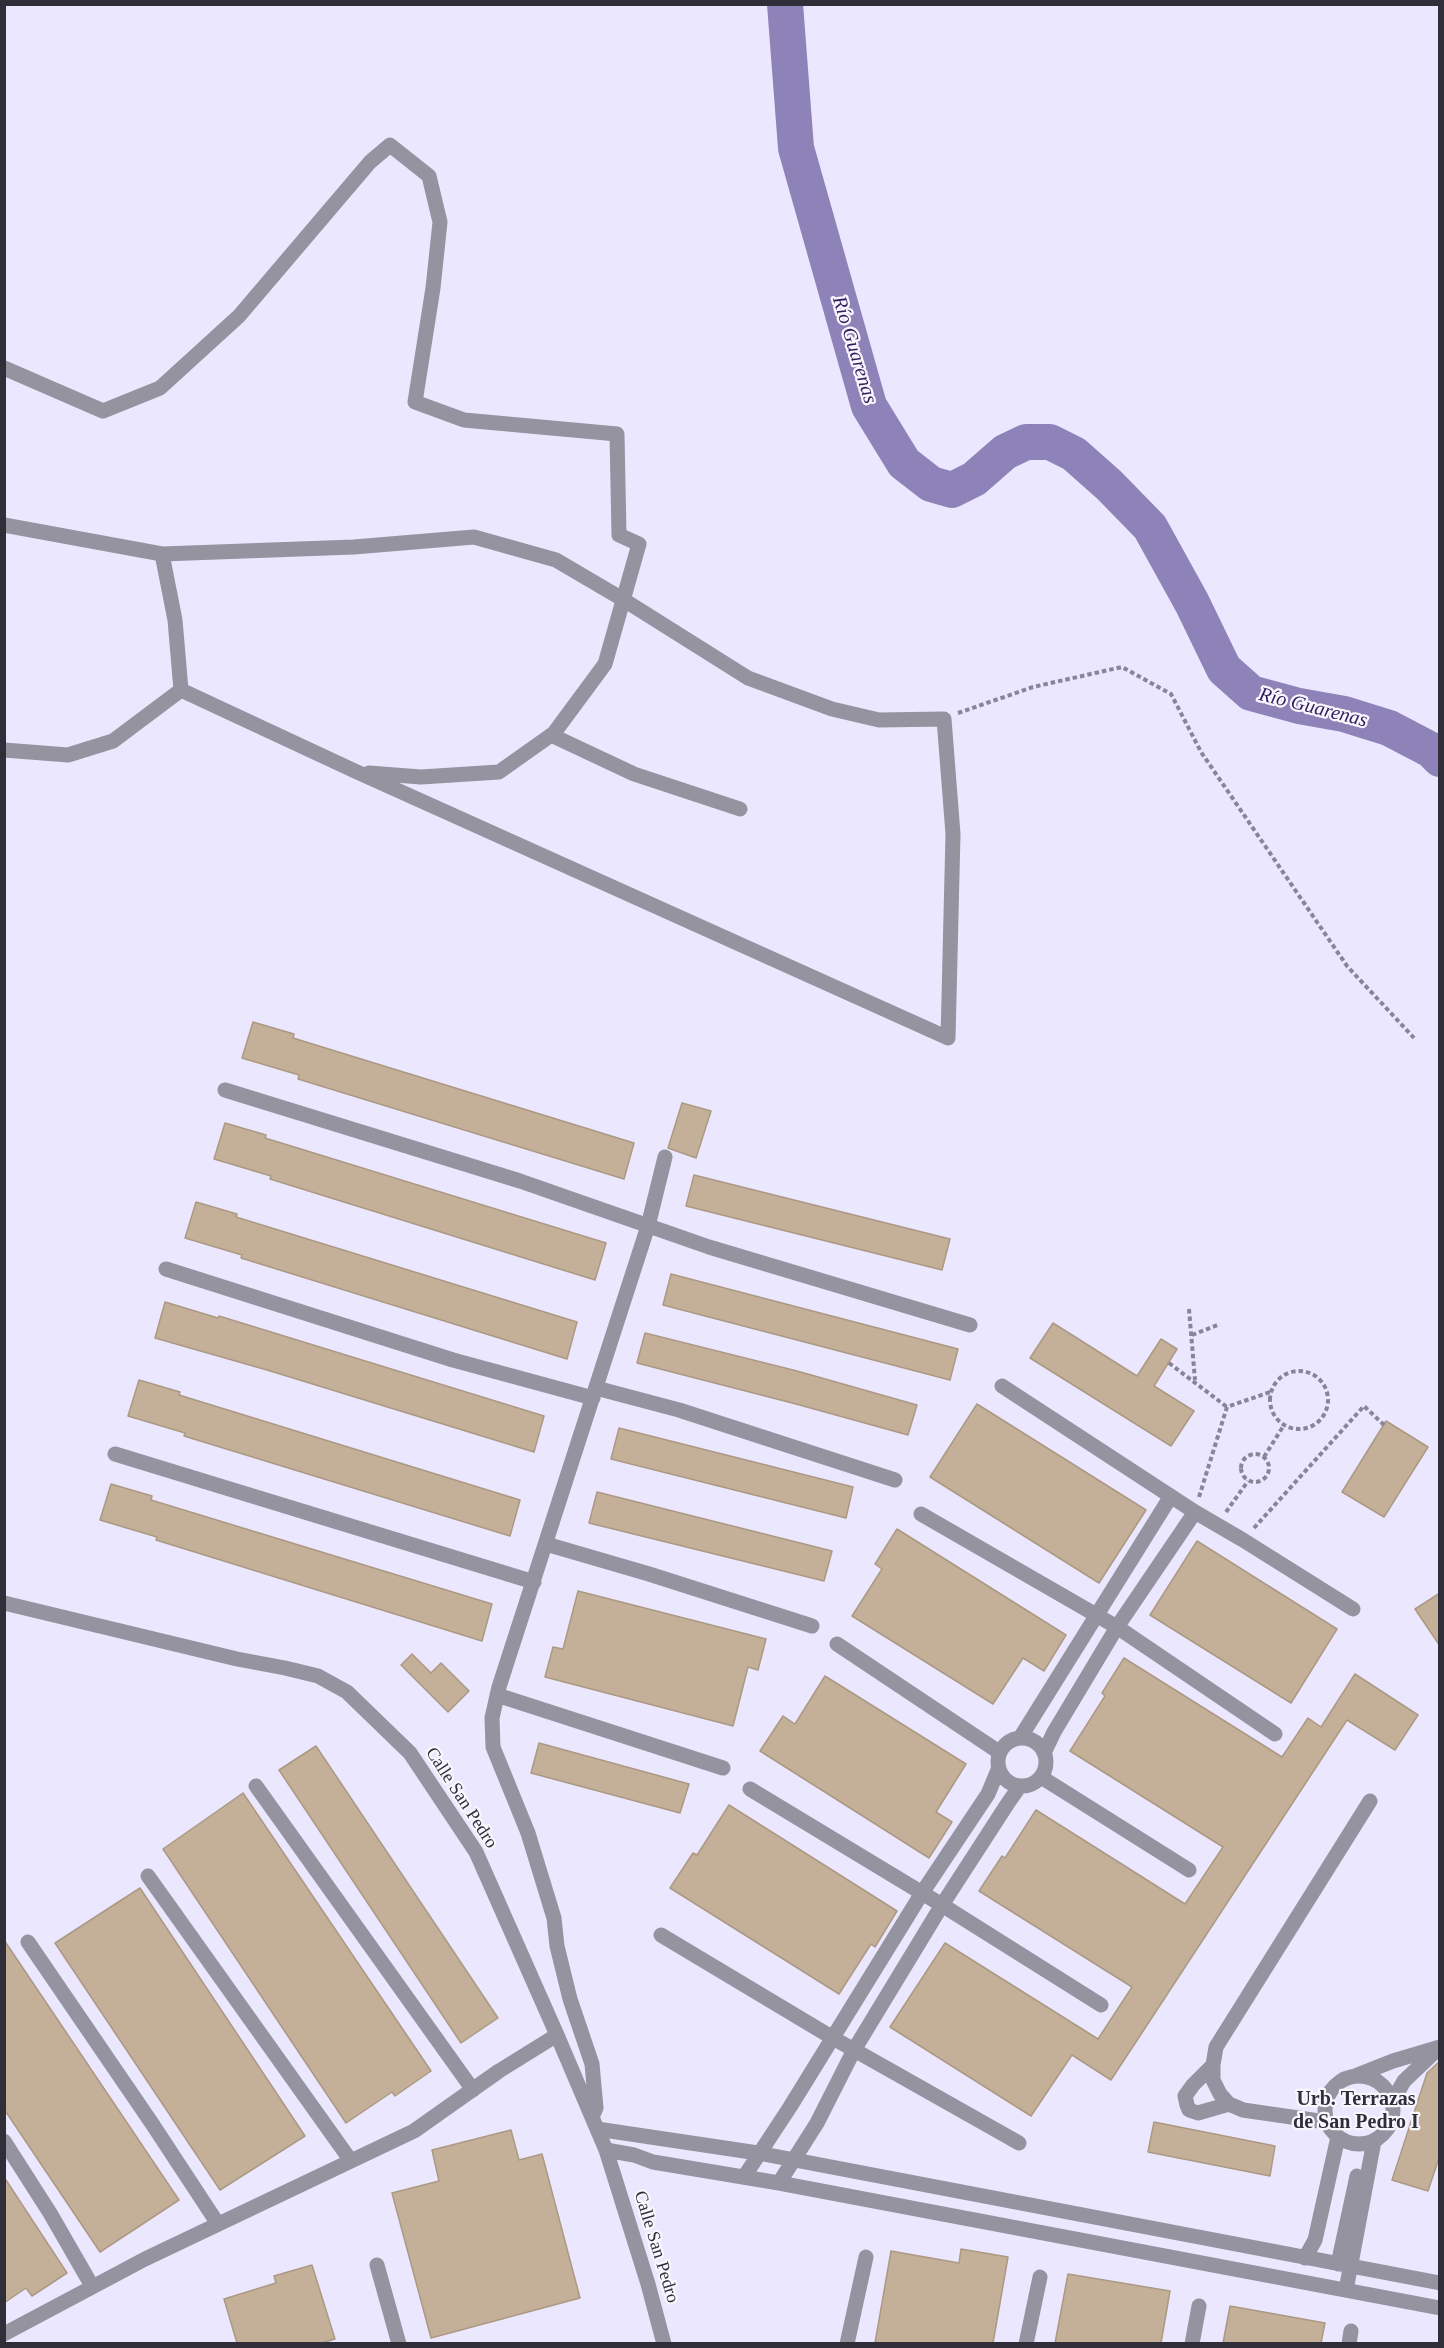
<!DOCTYPE html>
<meta charset="utf-8">
<style>
body{margin:0}
#map{position:relative;width:1444px;height:2348px;overflow:hidden;background:#ebe7fe;font-family:"Times New Roman",serif}
canvas{display:block}
.frame{position:absolute;inset:0;border:6px solid #302e39;pointer-events:none}
</style>
<div id="map">
<canvas width="1444" height="2348"></canvas>
<div class="frame"></div>
</div>
<script>
const context = document.querySelector('canvas').getContext('2d');
context.lineJoin = 'round';
const poly = rows => new Path2D(rows.map(r => 'M' + r).join(''));
function stroke(path, color, width, dash) { context.strokeStyle = color; context.lineWidth = width; context.lineCap = dash ? 'butt' : 'round'; context.setLineDash(dash || []); context.stroke(path); }
function fill(path, color) { context.fillStyle = color; context.fill(path, 'evenodd'); }
function write(font, color, halo, rows, align = 'center') {
  context.font = font + ' "Times New Roman",serif'; context.lineWidth = 4.5; context.setLineDash([]); context.textBaseline = 'middle'; context.strokeStyle = halo; context.fillStyle = color; for (const [text, x, y, turn = 0] of rows) {
    context.save(); context.translate(x, y); context.rotate((+turn || 0) * Math.PI / 180); context.textAlign = isNaN(turn) ? turn : align; if (halo) context.strokeText(text, 0, 0); context.fillText(text, 0, 0); context.restore();
  }
}
stroke(poly([
 [785,4,796,148,869,406,904,463,931,484,952,490,974,479,1005,452,1026,442,1050,442,1074,454,1109,485,1150,527,1192,603,1224,669,1251,693,1299,706,1344,714,1389,728,1431,750,1440,759]
]), '#8d83b9', 36);
const building = poly([
 [253,1022,294,1034,293,1038,634,1143,624,1179,298,1079,299,1075,242,1058,253,1022],
 [682,1103,711,1111,696,1158,668,1148,682,1103],
 [225,1123,266,1135,265,1138,606,1243,595,1280,270,1179,271,1176,214,1159,225,1123],
 [694,1175,950,1239,942,1270,686,1206,694,1175],
 [196,1202,237,1214,236,1217,577,1322,567,1359,241,1258,242,1255,185,1238,196,1202],
 [671,1274,958,1349,950,1380,663,1305,671,1274],
 [165,1302,218,1318,219,1316,544,1416,534,1452,267,1370,155,1338,165,1302],
 [1053,1323,1137,1376,1161,1339,1177,1349,1154,1386,1194,1411,1171,1446,1030,1358,1053,1323],
 [645,1333,797,1371,917,1405,908,1435,796,1404,637,1363,645,1333],
 [139,1380,180,1392,179,1395,520,1500,510,1536,184,1436,185,1433,128,1416,139,1380],
 [977,1404,1146,1510,1099,1583,930,1477,977,1404],
 [1386,1421,1428,1447,1384,1517,1342,1492,1386,1421],
 [619,1428,853,1487,846,1518,611,1459,619,1428],
 [111,1484,152,1496,151,1500,492,1604,482,1641,156,1540,157,1537,100,1520,111,1484],
 [597,1492,832,1551,824,1581,589,1523,597,1492],
 [897,1529,1066,1635,1044,1671,1023,1658,993,1704,852,1616,882,1569,875,1564,897,1529],
 [1197,1541,1337,1629,1291,1703,1150,1615,1197,1541],
 [578,1591,766,1639,758,1670,748,1667,733,1726,545,1677,553,1647,563,1649,578,1591],
 [1440,1593,1440,1646,1415,1609,1440,1593],
 [412,1654,431,1673,441,1663,469,1691,448,1712,401,1665,412,1654],
 [1124,1658,1282,1757,1308,1718,1321,1727,1355,1674,1418,1715,1395,1750,1347,1720,1111,2080,1072,2055,1031,2116,890,2027,945,1943,1098,2039,1132,1987,979,1891,1002,1856,1005,1858,1036,1810,1185,1904,1223,1847,1070,1751,1105,1696,1102,1693,1124,1658],
 [825,1676,966,1764,936,1812,952,1822,929,1858,760,1751,783,1716,795,1724,825,1676],
 [539,1743,689,1784,680,1813,531,1773,539,1743],
 [316,1746,498,2018,461,2043,279,1770,316,1746],
 [243,1793,431,2071,395,2096,392,2092,346,2123,163,1849,243,1793],
 [729,1805,897,1911,875,1947,871,1944,839,1994,670,1888,693,1853,697,1855,729,1805],
 [140,1888,305,2136,220,2190,55,1943,140,1888],
 [4,1940,179,2200,100,2252,4,2109,4,1940],
 [1440,2061,1440,2155,1428,2191,1392,2180,1427,2073,1440,2061],
 [1154,2122,1275,2146,1270,2176,1148,2152,1154,2122],
 [511,2130,519,2160,542,2154,580,2298,431,2338,392,2193,439,2181,432,2150,511,2130],
 [4,2177,67,2273,32,2296,26,2288,4,2303,4,2177],
 [961,2249,1008,2257,993,2343,875,2343,891,2251,959,2263,961,2249],
 [312,2265,335,2339,322,2343,237,2343,224,2299,276,2283,274,2276,312,2265],
 [1068,2274,1170,2291,1161,2343,1055,2343,1068,2274],
 [1230,2306,1325,2323,1321,2343,1223,2343,1230,2306]
]);
fill(building, '#c4b099');
stroke(building, '#ac9983', 1.5);
stroke(poly([
 [958,713,1033,687,1122,667,1171,694,1201,752,1347,966,1414,1038],
 [1189,1309,1195,1380],
 [1192,1335,1220,1324],
 [1169,1363,1227,1407],
 '1270 1400a29 29 0 1 1 58 0a29 29 0 1 1-58 0Z',
 '1241 1468a14 14 0 1 1 28 0a14 14 0 1 1-28 0Z',
 [1264,1457,1284,1425],
 [1199,1497,1227,1407,1270,1392],
 [1226,1512,1248,1481],
 [1254,1528,1364,1406,1384,1425]
]), '#888596', 4, [4.5, 3]);
stroke(poly([
 [4,368,103,411,160,388,239,316,370,162,390,145,429,176,440,222,433,288,415,402,464,420,617,434,619,535,639,544,605,664,554,733,499,772,421,777,369,773],
 [4,525,162,554,354,547,474,537,556,560,624,600,748,678,832,709,879,720,944,719,953,834,948,1038,357,772,181,690],
 [162,554,175,620,181,690],
 [551,735,634,774,740,809],
 [4,750,68,755,113,741,181,690],
 [225,1090,520,1181,709,1247,970,1325],
 [166,1269,453,1360,593,1398],
 [1002,1386,1195,1512,1243,1540,1353,1609],
 [596,1388,679,1410,895,1480],
 [115,1454,534,1582],
 [921,1514,1117,1627,1275,1734],
 [546,1544,649,1574,812,1626],
 [4,1603,237,1659,285,1668,318,1676,347,1692,410,1753,476,1852,557,2035,606,2150,648,2284,664,2344],
 [837,1644,999,1752],
 [497,1695,723,1768],
 '998 1762a24 24 0 1 1 48 0a24 24 0 1 1-48 0Z',
 [1020,1738,1171,1496],
 [1044,1753,1054,1732,1117,1627,1195,1512],
 [1041,1777,1189,1870],
 [256,1786,473,2090],
 [750,1789,942,1905,1101,2005],
 [148,1876,351,2161],
 [661,1935,833,2038,1019,2143],
 [28,1942,153,2125,218,2224],
 [1213,2065,1193,2085,1185,2096,1187,2105,1189,2110,1198,2113,1229,2104],
 '1325 2110a34 34 0 1 1 68 0a34 34 0 1 1-68 0Z',
 [1355,2076,1393,2061,1440,2047],
 [1392,2102,1404,2081,1439,2048],
 [592,2117,596,2108,592,2064,570,1999,557,1946,554,1918,528,1833,493,1747,492,1718,499,1687,648,1226,665,1157],
 [1326,2122,1243,2110,1229,2104,1220,2094,1213,2080,1213,2065,1216,2047,1370,1801],
 [597,2129,758,2153,1440,2283],
 [4,2141,50,2213,92,2286],
 [606,2150,634,2155,653,2162,779,2183,1440,2308],
 [744,2177,790,2107,922,1893,988,1794,998,1770],
 [779,2183,817,2123,854,2050,942,1905,1008,1803,1020,1786],
 [1305,2258,1315,2240,1338,2137],
 [1338,2264,1357,2176],
 [377,2265,399,2344],
 [1346,2290,1374,2141],
 [4,2334,145,2259,414,2131,499,2071,557,2035],
 [847,2344,866,2257],
 [1026,2344,1040,2277],
 [1192,2344,1199,2306],
 [1349,2344,1351,2331]
]), '#94939f', 15);
write('18px', '#302e39', '#f8f7fd', [
 ["Calle San Pedro",461,1798,57],
 ["Calle San Pedro",656,2247,73]
]);
write('italic 20px', '#311e5f', '#f8f7fd', [
 ["Río Guarenas",854,350,73],
 ["Río Guarenas",1313,708,14]
]);
write('bold 20px', '#302e39', '#f8f7fd', [
 ["Urb. Terrazas",1356,2100],
 ["de San Pedro I",1356,2123]
]);
</script>
